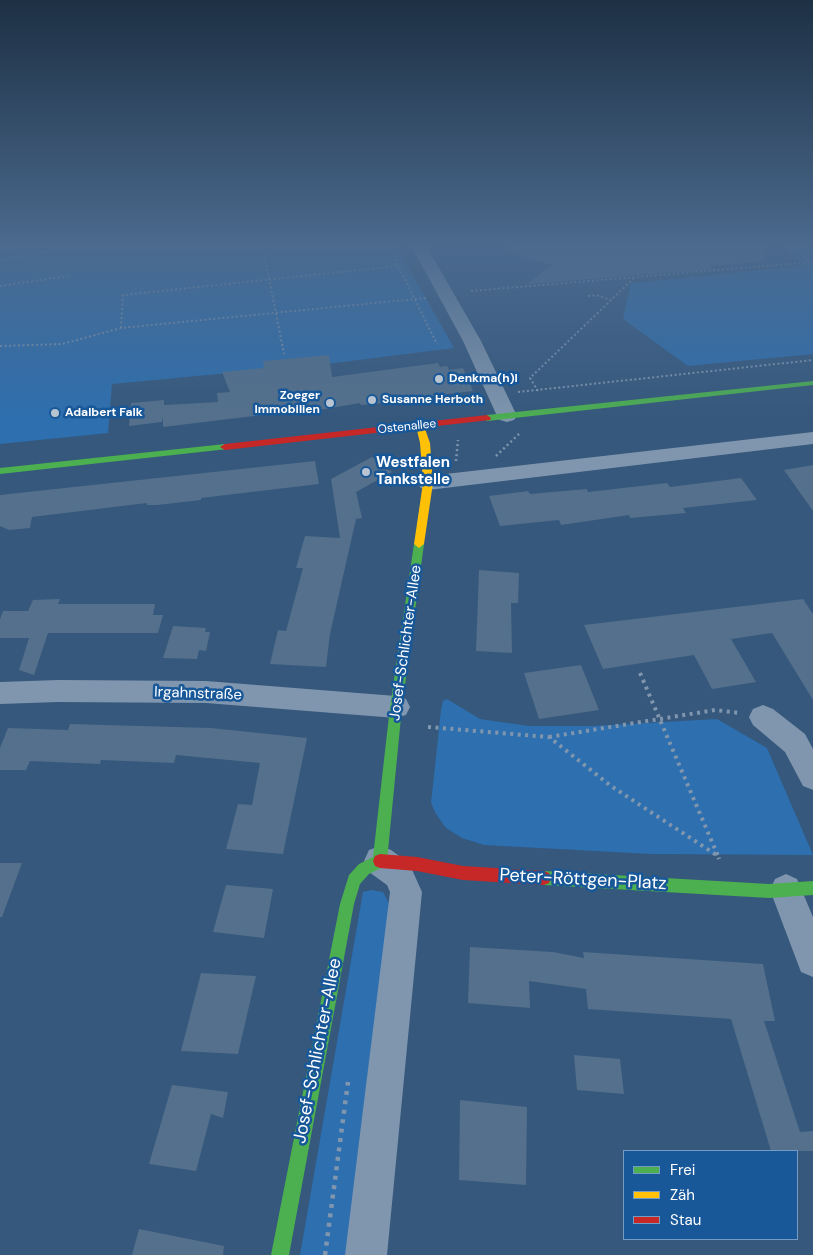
<!DOCTYPE html>
<meta charset="utf-8">
<style>
body{margin:0}
#map{position:relative;width:813px;height:1255px;overflow:hidden;background:#35587c;font-family:"DM Sans",sans-serif}
canvas{display:block}
.legend{position:absolute;left:623px;top:1150px;width:175px;height:90px;box-sizing:border-box;background:#185899;border:1px solid #749bc2;margin:0;padding:6px 9px;list-style:none;font-size:15px;color:#fff}
.legend li{display:flex;align-items:center;gap:10px;height:25px}
.legend b{width:25px;border:1px solid #749bc2}
</style>
<div id="map">
<canvas width="813" height="1255"></canvas>
<ul class="legend">
<li><b style="height:6px;background:#4caf50"></b>Frei</li>
<li><b style="height:6px;background:#ffc107"></b>Zäh</li>
<li><b style="height:6px;background:#c62828"></b>Stau</li>
</ul>
</div>
<script>
const context = document.querySelector('canvas').getContext('2d');
context.lineJoin = 'round';
function fill(path, color) { context.fillStyle = color; context.fill(path, 'evenodd'); }
const poly = rows => new Path2D(rows.map(r => 'M' + r).join(''));
function stroke(path, color, width, dash) { context.strokeStyle = color; context.lineWidth = width; context.lineCap = dash ? 'butt' : 'round'; context.setLineDash(dash || []); context.stroke(path); }
function write(font, color, halo, rows, align = 'center') {
  context.font = font + ' "DM Sans",sans-serif'; context.lineWidth = 5; context.setLineDash([]); context.textBaseline = 'middle'; context.strokeStyle = halo; context.fillStyle = color; for (const [text, x, y, turn = 0] of rows) {
    context.save(); context.translate(x, y); context.rotate((+turn || 0) * Math.PI / 180); context.textAlign = isNaN(turn) ? turn : align; if (halo) context.strokeText(text, 0, 0); context.fillText(text, 0, 0); context.restore();
  }
}
fill(poly([
 [0,247,397,247,454,348,334,363,112,384,108,433,0,444],
 [784,247,813,247,813,354,688,366,623,319,631,283,803,266],
 [447,699,480,719,529,726,593,726,717,719,767,748,813,855,651,854,484,845,462,838,446,828,436,814,431,803,441,710,443,701],
 [372,890,383,892,390,905,349,1255,300,1255,363,892]
]), '#2d6faf');
fill(poly([
 [511,247,764,247,765,261,710,266,714,269,527,284,552,265,510,252],
 [329,355,332,377,438,363,440,367,447,366,449,370,463,368,473,391,384,402,385,403,361,405,360,403,313,411,312,409,163,427,163,416,162,422,129,426,131,403,164,400,164,405,218,402,217,393,230,392,222,372,264,368,263,361],
 [372,457,392,472,356,492,362,518,356,519,330,634,326,667,270,664,278,630,286,631,303,568,296,568,305,536,340,538,331,479],
 [315,461,319,484,201,498,201,500,157,505,147,505,147,503,32,517,30,528,9,530,0,526,0,495],
 [813,465,813,511,784,470],
 [741,478,757,500,683,508,686,513,630,518,629,515,561,525,559,520,500,526,489,496,528,491,530,494,587,489,588,492,667,483,670,487],
 [479,570,519,573,518,603,511,603,512,653,476,651],
 [60,599,58,604,155,604,153,615,163,615,158,633,48,633,34,675,19,670,29,638,0,638,0,619,3,611,28,611,33,600],
 [803,599,813,614,813,700,772,633,731,639,756,682,712,689,694,655,603,669,584,625],
 [173,626,206,628,205,632,210,632,206,651,199,650,197,659,163,658],
 [581,665,599,710,539,719,524,673],
 [70,724,211,728,307,738,283,854,226,849,238,804,252,805,260,763,176,755,174,763,101,760,100,764,30,761,26,770,0,770,0,748,8,728,68,730],
 [0,863,22,863,2,917,0,917],
 [226,885,273,889,264,938,213,932],
 [470,947,553,952,584,958,583,952,763,964,775,1021,764,1021,800,1132,813,1131,813,1151,771,1151,731,1019,588,1009,586,989,529,981,530,1008,468,1003],
 [201,973,256,976,238,1054,181,1051],
 [574,1055,620,1059,624,1094,577,1090],
 [172,1085,228,1092,223,1118,211,1114,196,1171,149,1164],
 [460,1100,527,1107,526,1185,459,1180],
 [139,1229,224,1246,223,1255,132,1255]
]), '#54708c');
stroke(poly([
 [14,247,16,257],
 [255,247,264,253,284,354],
 [389,247,437,344],
 [794,247,810,262],
 [0,260,76,247],
 [0,286,68,276],
 [471,291,813,262],
 [588,296,596,295,611,300],
 [121,328,123,295,397,266],
 [0,346,62,344,121,328,426,298],
 [538,391,530,378,634,278],
 [518,392,813,360]
]), '#8096ae', 2, [2, 2.5]);
stroke(poly([
 [496,456,519,434],
 [456,461,458,440]
]), '#8096ae', 2.5, [2, 3]);
stroke(poly([
 [640,673,718,856],
 [428,727,549,737,611,786,718,856,719,859],
 [549,737,715,710,740,713]
]), '#8096ae', 4, [3, 4.5]);
stroke(poly([
 [325,1255,348,1082]
]), '#8096ae', 4.5, [4, 5.5]);
fill(poly([
 [412,247,427,247,481,341,517,416,514,420,507,422,500,420,497,416,463,341,412,247],
 [813,432,813,444,428,490,421,488,417,483,421,478,428,476,813,432],
 [58,680,206,681,396,696,406,699,410,707,406,715,396,718,206,703,58,702,0,704,0,682,58,680],
 [763,705,773,709,805,734,813,749,813,790,803,786,785,752,753,725,749,717,753,709,763,705],
 [380,846,391,850,409,863,422,892,387,1255,345,1255,390,892,387,885,369,872,364,861,369,850,380,846],
 [786,874,797,879,813,917,813,977,801,972,770,890,775,879,786,874]
]), '#8096ae');
fill(poly([
 [813,381,813,385,487,421,483,418,487,415,813,381],
 [225,444,228,445,228,449,0,474,0,468,225,444],
 [419,540,424,544,402,707,387,861,385,866,369,874,360,884,354,904,289,1255,271,1255,340,904,349,875,359,864,373,857,390,707,414,544,419,540],
 [544,871,769,884,813,881,813,895,769,898,544,885,539,883,537,878,539,873,544,871]
]), '#4caf50');
fill(poly([
 [420,423,424,426,430,443,433,483,424,544,419,548,414,544,423,483,420,443,416,426,420,423]
]), '#ffc107');
fill(poly([
 [487,415,491,418,490,420,225,450,220,447,225,444,487,415],
 [380,854,417,857,463,866,544,871,549,873,551,878,549,883,544,885,463,880,417,871,380,868,375,866,373,861,375,856,380,854]
]), '#c62828');
const sky = context.createLinearGradient(0, 0, 0, 423);
sky.addColorStop(0, '#1d3044');
sky.addColorStop(0.58, '#4b6a8e');
sky.addColorStop(1, '#4b6a8e00');
context.fillStyle = sky;
context.fillRect(0, 0, 813, 423);
for (const [x, y, r, color] of [
 [439,379,5,"#b8c5d1"],
 [372,400,5,"#b8c5d1"],
 [330,403,5,"#b8c5d1"],
 [55,413,5,"#b8c5d1"],
 [366,472,5,"#b8c5d1"]
]) { const dot = new Path2D(); dot.arc(x, y, r, 0, 2 * Math.PI); context.fillStyle = color; context.fill(dot); stroke(dot, '#185899', 2); }
write('bold 12px', '#fff', '#185899', [
 ["Denkma(h)l",449,379],
 ["Zoeger",320,396,"right"],
 ["Immobilien",320,410,"right"],
 ["Susanne Herboth",382,400],
 ["Adalbert Falk",65,413]
], 'left');
write('12px', '#fff', '#185899', [
 ["Ostenallee",407,427,-6]
]);
write('bold 15px', '#fff', '#185899', [
 ["Westfalen",376,463],
 ["Tankstelle",376,480]
], 'left');
write('15px', '#fff', '#185899', [
 ["Josef-Schlichter-Allee",406,643,-82],
 ["Irgahnstraße",198,694,2]
]);
write('18px', '#fff', '#185899', [
 ["Peter-Röttgen-Platz",583,880,3],
 ["Josef-Schlichter-Allee",318,1051,-79]
]);
</script>
